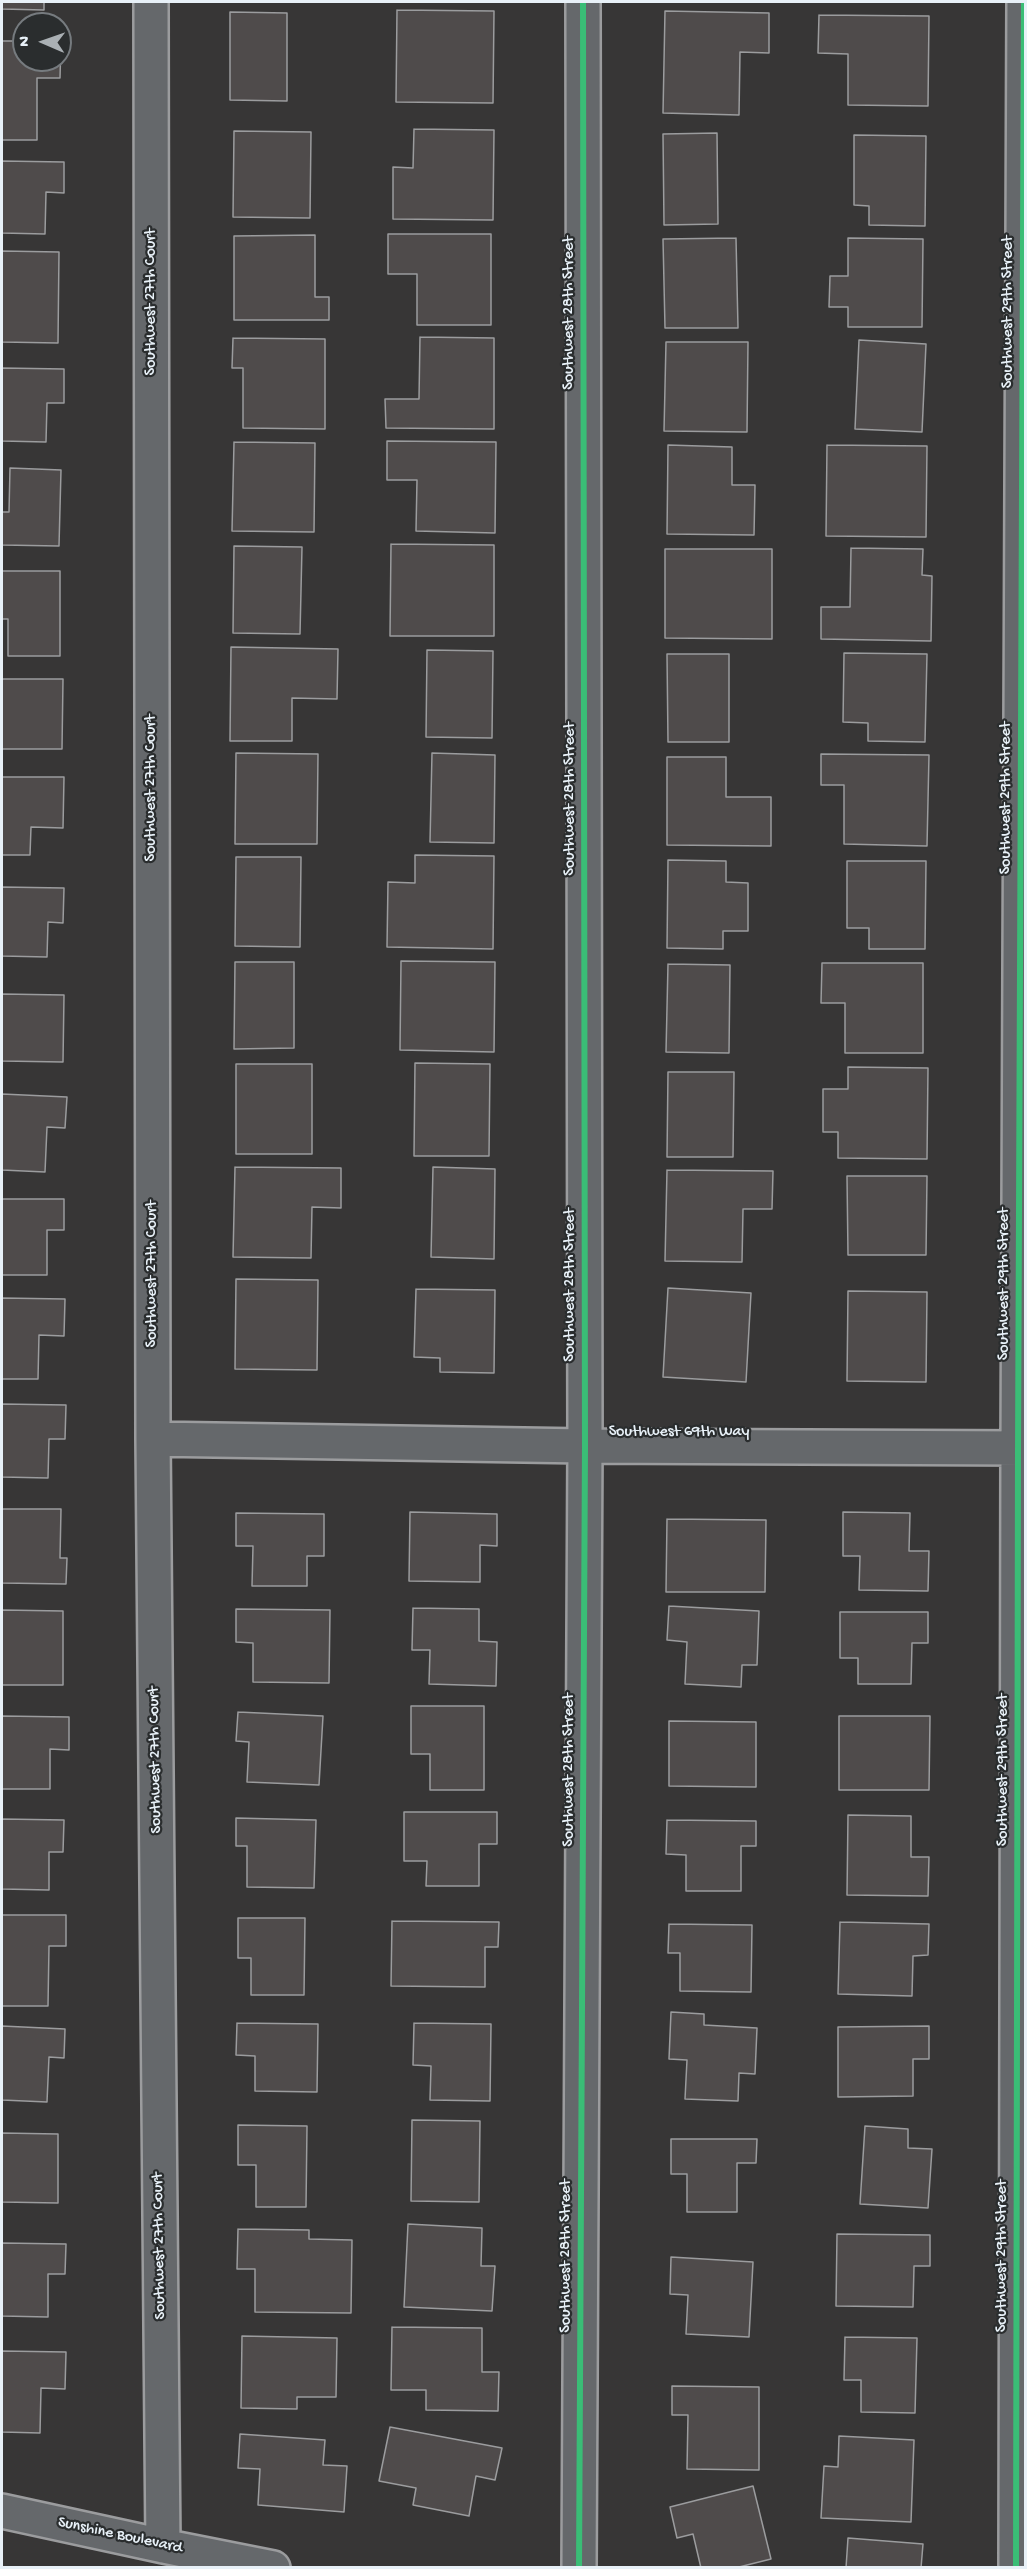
<!DOCTYPE html>
<style>
body{margin:0}
#map{position:relative;width:1027px;height:2569px;overflow:hidden;background:#373636;font-family:"Gochi Hand",sans-serif}
canvas{display:block}
.frame{position:absolute;inset:0;border:3px solid #e8f1f8;pointer-events:none}
.north{position:absolute;left:12px;top:12px;width:60px;height:60px;box-sizing:border-box;background:#2a2d2e;border:2px solid #767b7f;border-radius:50%;rotate:272deg;font-size:16px;font-weight:700;line-height:24px;text-align:center;color:#e8f1f8}
.north::after{content:'';display:block;margin:auto;width:21px;height:27px;background:#aab0b4;clip-path:polygon(50% 0,100% 100%,50% 72%,0 100%)}
</style>
<div id="map">
<canvas width="1027" height="2569"></canvas>
<div class="frame"></div>
<div class="north">N</div>
</div>
<script>
const c = document.querySelector('canvas').getContext('2d');
c.lineJoin = 'round';
function paint(path, color) { c.fillStyle = color; c.fill(path, 'evenodd'); }
const poly = rows => new Path2D(rows.map(r => 'M' + r).join(''));
function strokePath(path, color, width, dash) { c.strokeStyle = color; c.lineWidth = width; c.lineCap = dash ? 'butt' : 'round'; c.setLineDash(dash || []); c.stroke(path); }
function write(font, color, halo, rows, align = 'center') {
  c.font = font + ' "Gochi Hand",sans-serif'; c.lineWidth = 4.5; c.setLineDash([]); c.textBaseline = 'middle'; c.strokeStyle = halo; c.fillStyle = color; for (const [text, x, y, turn = 0] of rows) {
    c.save(); c.translate(x, y); c.rotate((+turn || 0) * Math.PI / 180); c.textAlign = isNaN(turn) ? turn : align; if (halo) c.strokeText(text, 0, 0); c.fillText(text, 0, 0); c.restore();
  }
}
const building = poly([
 [2,2,44,2,44,10,2,9,2,2],
 [397,10,494,11,493,103,396,102,397,10],
 [665,11,769,13,769,53,740,52,739,115,663,113,665,11],
 [230,12,287,13,287,101,230,100,230,12],
 [819,15,929,16,928,106,848,105,848,54,818,53,819,15],
 [2,41,24,41,24,60,60,60,61,41,60,78,37,78,37,140,2,140,2,41],
 [414,129,494,130,493,220,393,219,393,167,413,168,414,129],
 [234,131,311,132,310,218,233,217,234,131],
 [717,133,718,224,664,225,663,134,717,133],
 [854,135,926,136,925,226,869,225,869,206,854,205,854,135],
 [2,161,64,162,64,193,46,192,45,234,2,233,2,161],
 [388,234,491,234,491,325,417,325,417,274,388,274,388,234],
 [315,235,315,297,329,297,329,320,234,320,234,236,315,235],
 [736,238,738,328,665,328,663,239,736,238],
 [848,238,923,239,922,327,848,327,848,307,829,307,830,276,848,276,848,238],
 [2,251,59,252,58,343,2,342,2,251],
 [420,337,494,338,494,429,386,428,385,399,419,399,420,337],
 [233,338,325,339,325,429,243,428,243,368,232,368,233,338],
 [859,340,926,344,922,432,855,429,859,340],
 [666,342,748,342,747,432,664,431,666,342],
 [2,368,64,369,64,403,47,403,46,442,2,441,2,368],
 [387,441,496,442,495,533,416,531,417,480,387,480,387,441],
 [234,442,315,443,314,532,232,531,234,442],
 [668,445,732,447,732,485,755,485,754,535,667,534,668,445],
 [827,445,927,446,926,537,826,536,827,445],
 [10,468,61,470,59,546,2,545,2,512,9,512,10,468],
 [391,544,494,545,494,636,390,636,391,544],
 [234,546,302,547,300,634,233,633,234,546],
 [851,548,923,549,922,575,932,576,931,641,821,639,821,607,850,607,851,548],
 [665,549,772,549,772,639,665,638,665,549],
 [2,571,60,571,60,656,8,656,8,619,2,619,2,571],
 [231,647,338,649,337,699,292,698,292,741,230,741,231,647],
 [427,650,493,651,492,738,426,737,427,650],
 [844,653,927,654,925,742,868,741,868,723,843,722,844,653],
 [667,654,729,654,729,742,668,742,667,654],
 [2,679,63,679,62,749,2,749,2,679],
 [236,753,318,754,317,844,235,844,236,753],
 [432,753,495,755,494,843,430,842,432,753],
 [821,754,929,755,927,846,844,844,844,785,821,785,821,754],
 [667,757,726,757,726,797,771,797,771,846,667,845,667,757],
 [2,777,64,777,63,828,31,827,30,855,2,855,2,777],
 [415,855,494,856,493,949,387,947,388,882,415,883,415,855],
 [236,857,301,857,300,947,235,946,236,857],
 [668,860,726,861,726,882,748,883,748,931,723,931,723,949,667,948,668,860],
 [847,861,926,861,925,949,869,949,869,928,847,928,847,861],
 [2,887,64,888,63,923,48,922,47,957,2,956,2,887],
 [401,961,495,962,494,1052,400,1050,401,961],
 [235,962,294,962,294,1048,234,1049,235,962],
 [822,963,923,963,923,1053,845,1053,845,1003,821,1003,822,963],
 [668,964,730,965,729,1053,666,1052,668,964],
 [2,994,64,995,63,1062,2,1061,2,994],
 [415,1063,490,1064,489,1156,414,1156,415,1063],
 [236,1064,312,1064,312,1154,236,1154,236,1064],
 [848,1067,928,1068,927,1159,838,1158,838,1132,823,1132,823,1089,848,1089,848,1067],
 [668,1072,734,1072,733,1157,667,1157,668,1072],
 [2,1094,67,1097,65,1128,47,1127,45,1172,2,1170,2,1094],
 [235,1167,341,1168,341,1208,312,1207,311,1258,233,1257,235,1167],
 [433,1167,495,1169,494,1259,431,1257,433,1167],
 [667,1170,773,1171,772,1209,743,1209,742,1262,665,1261,667,1170],
 [847,1176,927,1176,926,1255,848,1255,847,1176],
 [2,1199,64,1199,64,1230,47,1230,47,1275,2,1275,2,1199],
 [236,1279,318,1280,317,1370,235,1369,236,1279],
 [668,1288,751,1293,746,1382,663,1377,668,1288],
 [416,1289,495,1290,494,1373,440,1372,440,1358,414,1357,416,1289],
 [848,1291,927,1292,926,1382,847,1381,848,1291],
 [2,1298,65,1299,64,1336,39,1335,38,1379,2,1379,2,1298],
 [2,1404,66,1405,65,1439,49,1439,48,1478,2,1477,2,1404],
 [2,1509,61,1509,60,1558,67,1558,66,1584,2,1583,2,1509],
 [410,1512,497,1514,497,1546,480,1545,480,1582,409,1581,410,1512],
 [843,1512,910,1513,909,1551,929,1551,928,1591,859,1590,860,1556,843,1556,843,1512],
 [236,1513,324,1514,324,1556,307,1556,307,1586,252,1586,253,1546,236,1546,236,1513],
 [667,1519,766,1520,765,1592,666,1592,667,1519],
 [669,1606,759,1611,757,1665,742,1665,741,1687,685,1684,687,1642,667,1640,669,1606],
 [413,1608,479,1609,479,1641,497,1642,496,1686,429,1684,430,1650,412,1650,413,1608],
 [236,1609,330,1610,329,1683,253,1682,253,1643,236,1642,236,1609],
 [2,1610,63,1611,63,1685,2,1685,2,1610],
 [840,1612,928,1612,928,1643,912,1643,911,1684,858,1684,858,1658,840,1658,840,1612],
 [411,1706,484,1706,484,1790,430,1790,430,1754,411,1754,411,1706],
 [238,1712,323,1716,319,1785,247,1782,249,1742,236,1741,238,1712],
 [2,1716,69,1717,69,1750,50,1749,50,1789,2,1789,2,1716],
 [839,1716,930,1716,929,1790,839,1790,839,1716],
 [669,1721,756,1722,756,1787,669,1786,669,1721],
 [404,1812,497,1812,497,1844,479,1844,479,1886,426,1886,427,1861,404,1861,404,1812],
 [848,1815,911,1816,911,1857,929,1857,928,1896,847,1895,848,1815],
 [236,1818,316,1820,314,1888,247,1887,247,1846,236,1846,236,1818],
 [2,1819,64,1820,63,1852,49,1852,49,1890,2,1889,2,1819],
 [667,1820,756,1821,756,1846,741,1846,741,1891,686,1891,686,1855,666,1854,667,1820],
 [2,1915,66,1915,66,1946,49,1946,48,2006,2,2006,2,1915],
 [238,1918,305,1918,304,1995,251,1995,251,1958,238,1958,238,1918],
 [392,1921,499,1922,498,1947,485,1947,485,1987,391,1986,392,1921],
 [840,1922,929,1924,928,1955,913,1956,912,1996,838,1994,840,1922],
 [669,1924,752,1925,751,1992,680,1991,680,1953,668,1953,669,1924],
 [671,2012,704,2014,704,2025,757,2028,755,2074,739,2073,738,2101,685,2099,687,2060,669,2059,671,2012],
 [237,2023,318,2024,317,2092,255,2091,255,2056,236,2055,237,2023],
 [414,2023,491,2024,490,2101,430,2100,431,2066,413,2065,414,2023],
 [2,2026,65,2029,64,2058,49,2057,47,2102,2,2100,2,2026],
 [929,2026,929,2059,913,2059,913,2096,838,2097,838,2027,929,2026],
 [412,2120,480,2121,479,2202,411,2201,412,2120],
 [238,2125,307,2126,306,2207,256,2207,256,2165,238,2165,238,2125],
 [865,2126,908,2129,908,2148,932,2149,928,2208,860,2204,865,2126],
 [2,2133,58,2134,58,2203,2,2202,2,2133],
 [671,2139,757,2139,756,2163,737,2163,737,2212,687,2212,687,2174,671,2174,671,2139],
 [408,2224,482,2228,481,2266,495,2266,492,2311,404,2307,408,2224],
 [238,2229,309,2230,309,2239,352,2240,351,2313,255,2312,255,2269,237,2269,238,2229],
 [837,2234,930,2235,930,2266,914,2266,913,2307,836,2306,837,2234],
 [2,2243,66,2244,65,2274,48,2274,48,2317,2,2316,2,2243],
 [671,2257,753,2262,749,2337,686,2334,688,2295,670,2294,671,2257],
 [392,2327,482,2328,482,2372,499,2372,498,2411,426,2410,426,2390,391,2390,392,2327],
 [242,2336,337,2338,336,2397,297,2397,297,2409,241,2408,242,2336],
 [845,2337,917,2338,915,2413,861,2412,861,2380,844,2380,845,2337],
 [2,2351,66,2352,65,2389,41,2388,40,2433,2,2432,2,2351],
 [672,2386,759,2387,759,2470,687,2469,688,2415,672,2415,672,2386],
 [390,2427,502,2448,495,2480,476,2476,469,2516,413,2505,416,2488,379,2481,390,2427],
 [240,2434,325,2440,323,2465,347,2466,344,2512,258,2505,260,2469,238,2468,240,2434],
 [839,2436,914,2440,911,2522,821,2518,824,2466,838,2467,839,2436],
 [753,2486,771,2559,735,2568,701,2568,693,2534,677,2538,670,2507,753,2486],
 [848,2538,923,2544,921,2568,846,2568,848,2538]
]);
paint(building, '#4f4b4b');
strokePath(building, '#9b9c9e', 1.5);
const street = poly([
 [151,2,153,1439,163,2546],
 [153,1439,585,1446,1026,1448],
 [2,2511,163,2546,273,2568],
 [579,2568,585,1446,583,2],
 [1016,2568,1018,1448,1024,2]
]);
strokePath(street, '#9b9c9e', 38);
strokePath(street, '#65686b', 33);
strokePath(poly([
 [579,2568,585,1446,583,2],
 [1016,2568,1018,1448,1024,2]
]), '#3abd76', 6);
write('16px', '#e8f1f8', '#2a2d2e', [
 ["Southwest 27th Court",152,302,-90],
 ["Southwest 29th Street",1009,312,-90],
 ["Southwest 28th Street",570,313,-90],
 ["Southwest 27th Court",152,788,-90],
 ["Southwest 29th Street",1007,798,-90],
 ["Southwest 28th Street",571,799,-90],
 ["Southwest 27th Court",153,1274,-90],
 ["Southwest 29th Street",1005,1284,-90],
 ["Southwest 28th Street",571,1285,-90],
 ["Southwest 69th Way",679,1433],
 ["Southwest 27th Court",156,1760,-91],
 ["Southwest 28th Street",570,1770,-90],
 ["Southwest 29th Street",1004,1770,-90],
 ["Southwest 27th Court",160,2246,-91],
 ["Southwest 28th Street",567,2256,-90],
 ["Southwest 29th Street",1003,2256,-90],
 ["Sunshine Boulevard",120,2536,12]
]);
</script>
